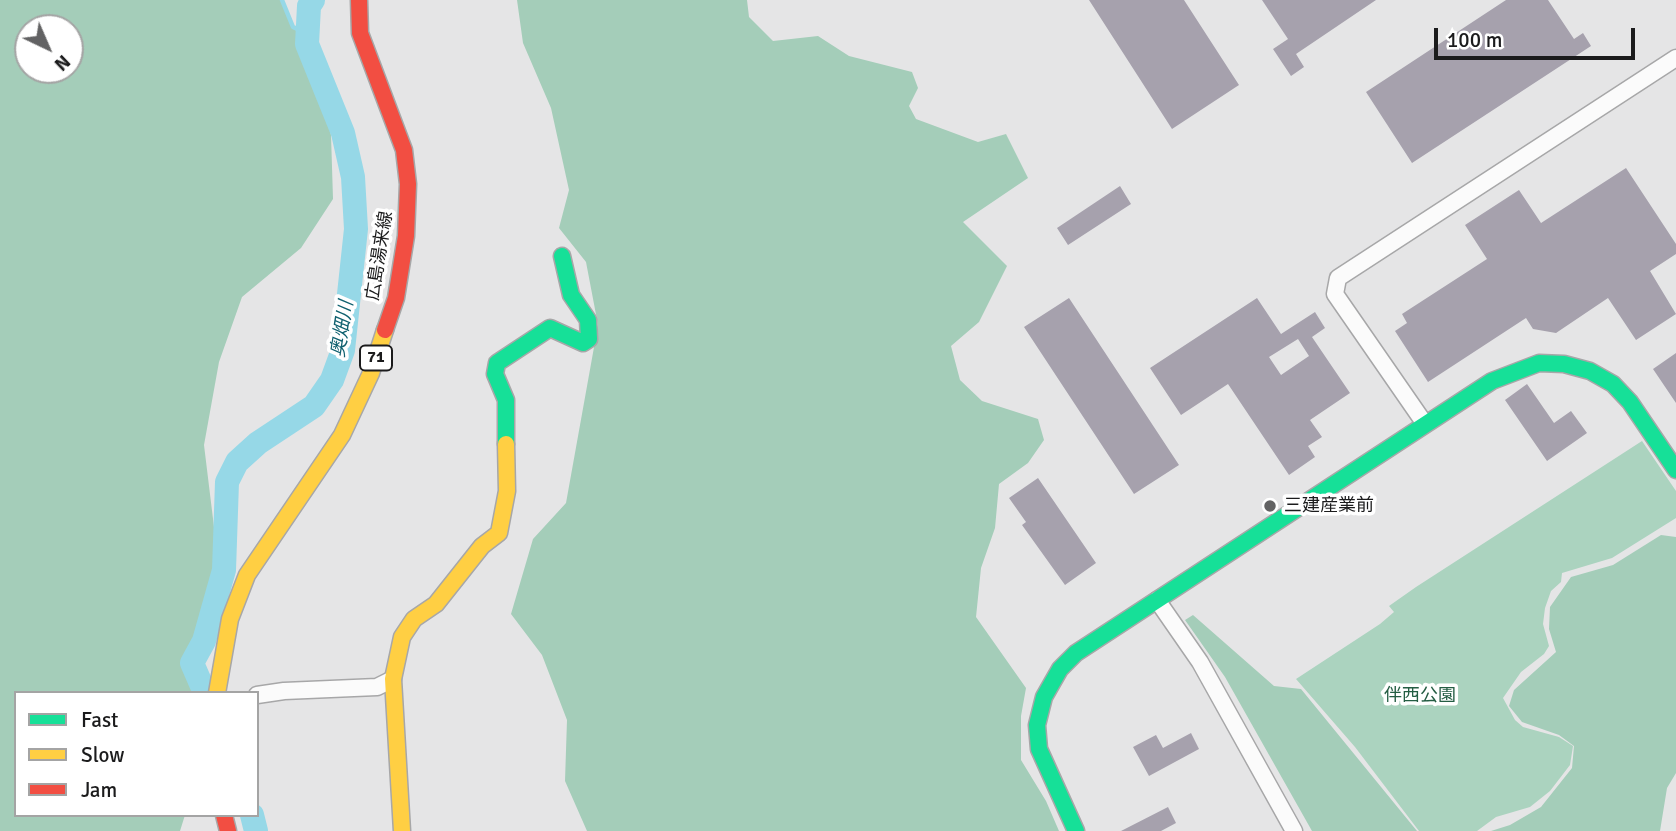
<!DOCTYPE html>
<meta charset="utf-8">
<style>
body{margin:0}
#map{position:relative;width:1676px;height:831px;overflow:hidden;background:#e5e5e6;font-family:Signika,sans-serif}
canvas{display:block}
.legend{position:absolute;left:14px;top:691px;width:245px;height:126px;box-sizing:border-box;background:#fff;border:2px solid #a4a4a4;margin:0;padding:9px 12px;list-style:none;font-size:21px;color:#1b1b1c}
.legend li{display:flex;align-items:center;gap:14px;height:35px}
.legend b{width:35px;border:2px solid #a4a4a4}
.north{position:absolute;left:14px;top:14px;width:70px;height:70px;box-sizing:border-box;background:#fff;border:2px solid #a4a4a4;border-radius:50%;rotate:136deg;font-size:19px;font-weight:700;line-height:28px;text-align:center;color:#1b1b1c}
.north::after{content:'';display:block;margin:auto;width:24px;height:32px;background:#626263;clip-path:polygon(50% 0,100% 100%,50% 72%,0 100%)}
.scale{position:absolute;left:1434px;top:28px;width:201px;height:32px;box-sizing:border-box;border:4px solid #1b1b1c;border-top:0;padding-left:9px;font-size:21px;line-height:24px;white-space:nowrap;color:#1b1b1c;-webkit-text-stroke:5px #fff;paint-order:stroke}
</style>
<div id="map">
<canvas width="1676" height="831"></canvas>
<ul class="legend">
<li><b style="height:9px;background:#16e098"></b>Fast</li>
<li><b style="height:9px;background:#ffcf43"></b>Slow</li>
<li><b style="height:9px;background:#f24e42"></b>Jam</li>
</ul>
<div class="north">N</div>
<div class="scale">100 m</div>
</div>
<script>
const c = document.querySelector('canvas').getContext('2d');
c.lineJoin = 'round';
function paint(path, color) { c.fillStyle = color; c.fill(path, 'evenodd'); }
const poly = rows => new Path2D(rows.map(r => 'M' + r).join(''));
function strokePath(path, color, width, dash) { c.strokeStyle = color; c.lineWidth = width; c.lineCap = dash ? 'butt' : 'round'; c.setLineDash(dash || []); c.stroke(path); }
function write(font, color, halo, rows, align = 'center') {
  c.font = font + ' Signika,"Noto Sans JP",sans-serif'; c.lineWidth = 7; c.setLineDash([]); c.textBaseline = 'middle'; c.strokeStyle = halo; c.fillStyle = color; for (const [text, x, y, turn = 0] of rows) {
    c.save(); c.translate(x, y); c.rotate((+turn || 0) * Math.PI / 180); c.textAlign = isNaN(turn) ? turn : align; if (halo) c.strokeText(text, 0, 0); c.fillText(text, 0, 0); c.restore();
  }
}
paint(poly([
 [1642,441,1676,491,1676,518,1612,558,1562,573,1561,582,1551,591,1545,608,1543,624,1549,646,1544,654,1521,672,1503,698,1515,720,1523,727,1559,737,1573,746,1570,765,1550,791,1530,807,1496,817,1477,831,1419,831,1355,747,1296,679,1380,624,1394,612,1389,606,1416,587]
]), '#abd3bf');
paint(poly([
 [0,0,282,0,318,77,331,135,333,199,301,248,242,297,219,362,204,445,219,568,203,623,193,693,16,693,16,815,185,815,180,831,0,831],
 [70,28,70,70,28,70,28,28],
 [517,0,747,0,749,17,773,41,818,36,849,56,912,72,918,88,909,106,916,119,978,142,1006,134,1028,178,963,222,1007,266,979,322,951,346,960,380,982,401,1038,419,1044,440,1028,463,999,484,995,528,981,568,976,617,1026,688,1021,716,1021,760,1046,801,1059,831,587,831,565,781,567,720,542,655,511,614,533,539,566,503,598,325,586,262,559,228,569,190,551,108,523,43],
 [1661,535,1676,537,1676,773,1667,788,1660,831,1491,831,1510,825,1541,807,1572,768,1574,746,1559,735,1522,722,1509,706,1514,690,1556,652,1549,629,1550,607,1571,577,1613,565],
 [1193,615,1274,686,1301,689,1417,831,1312,831,1225,677,1185,620]
]), '#a4cdb9');
strokePath(poly([
 [282,0,293,27,306,33]
]), '#96d8e7', 4.5);
strokePath(poly([
 [205,693,192,663,204,641,224,570,227,482,237,462,258,443,314,406,332,380,343,350,356,229,353,177,343,133,307,44,309,6,313,0],
 [252,815,256,831]
]), '#96d8e7', 24);
paint(poly([
 [1089,0,1184,0,1239,85,1172,129],
 [1262,0,1376,0,1296,54,1304,67,1291,76,1273,49,1288,39],
 [1506,0,1548,0,1574,39,1583,33,1591,46,1412,163,1366,92],
 [1626,168,1676,244,1676,254,1650,271,1676,314,1636,340,1608,298,1556,333,1533,329,1526,318,1428,382,1395,331,1407,323,1402,314,1487,259,1465,225,1519,190,1541,223],
 [1120,186,1131,204,1068,245,1057,228],
 [1069,298,1179,465,1134,494,1024,327],
 [1257,298,1281,334,1315,312,1325,328,1312,337,1350,393,1310,420,1322,437,1308,446,1315,457,1289,475,1228,384,1181,415,1150,368],
 [1298,339,1309,356,1281,375,1269,357],
 [1676,353,1676,403,1653,369],
 [1527,384,1554,423,1571,411,1587,433,1547,461,1505,400],
 [1038,478,1096,563,1065,585,1022,525,1026,522,1009,498],
 [1191,733,1199,749,1149,776,1133,747,1156,735,1163,748],
 [1168,807,1176,823,1161,831,1121,831]
]), '#a6a1ad');
const street = poly([
 [1425,424,1335,294,1338,278,1676,58],
 [1157,600,1200,662,1294,831],
 [257,695,284,691,377,687,393,679]
]);
const fast = poly([
 [506,444,506,400,495,374,497,363,550,328,583,343,589,339,588,320,571,295,562,256],
 [1076,831,1039,749,1037,725,1044,697,1060,669,1076,653,1492,381,1539,363,1564,364,1590,371,1613,384,1630,402,1676,470]
]);
const slow = poly([
 [217,693,230,619,247,575,342,435,371,373,385,330],
 [402,831,393,679,402,637,414,619,436,604,482,546,499,533,507,491,506,444]
]);
const jam = poly([
 [359,0,360,33,404,150,408,184,406,236,396,298,385,330],
 [224,815,228,831]
]);
strokePath(street, '#a7a7a8', 19);
strokePath(fast, '#a7a7a8', 19);
strokePath(slow, '#a7a7a8', 19);
strokePath(jam, '#a7a7a8', 19);
strokePath(street, '#fbfbfb', 16);
strokePath(fast, '#16e098', 16);
strokePath(slow, '#ffcf43', 16);
strokePath(jam, '#f24e42', 16);
for (const [x, y, r, color] of [
 [1270,506,7,"#626263"]
]) { const dot = new Path2D(); dot.arc(x, y, r, 0, 2 * Math.PI); c.fillStyle = color; c.fill(dot); strokePath(dot, '#fff', 2.5); }
for (const [x, y, w] of [
 [376,358,32]
]) { const box = new Path2D(); box.roundRect(x - w / 2, y - 12.5, w, 25, 5); c.fillStyle = '#fff'; c.fill(box); strokePath(box, '#1b1b1c', 2); }
write('bold 16px', '#1b1b1c', null, [
 ["71",376,358]
]);
write('18px', '#1b1b1c', '#fff', [
 ["広島湯来線",380,256,-81]
]);
write('18px', '#1b1b1c', '#fff', [
 ["三建産業前",1284,506]
], 'left');
write('18px', '#245d43', '#fff', [
 ["伴西公園",1420,696]
]);
write('italic 19px', '#0f606f', '#fff', [
 ["奥畑川",343,329,-81]
]);
</script>
